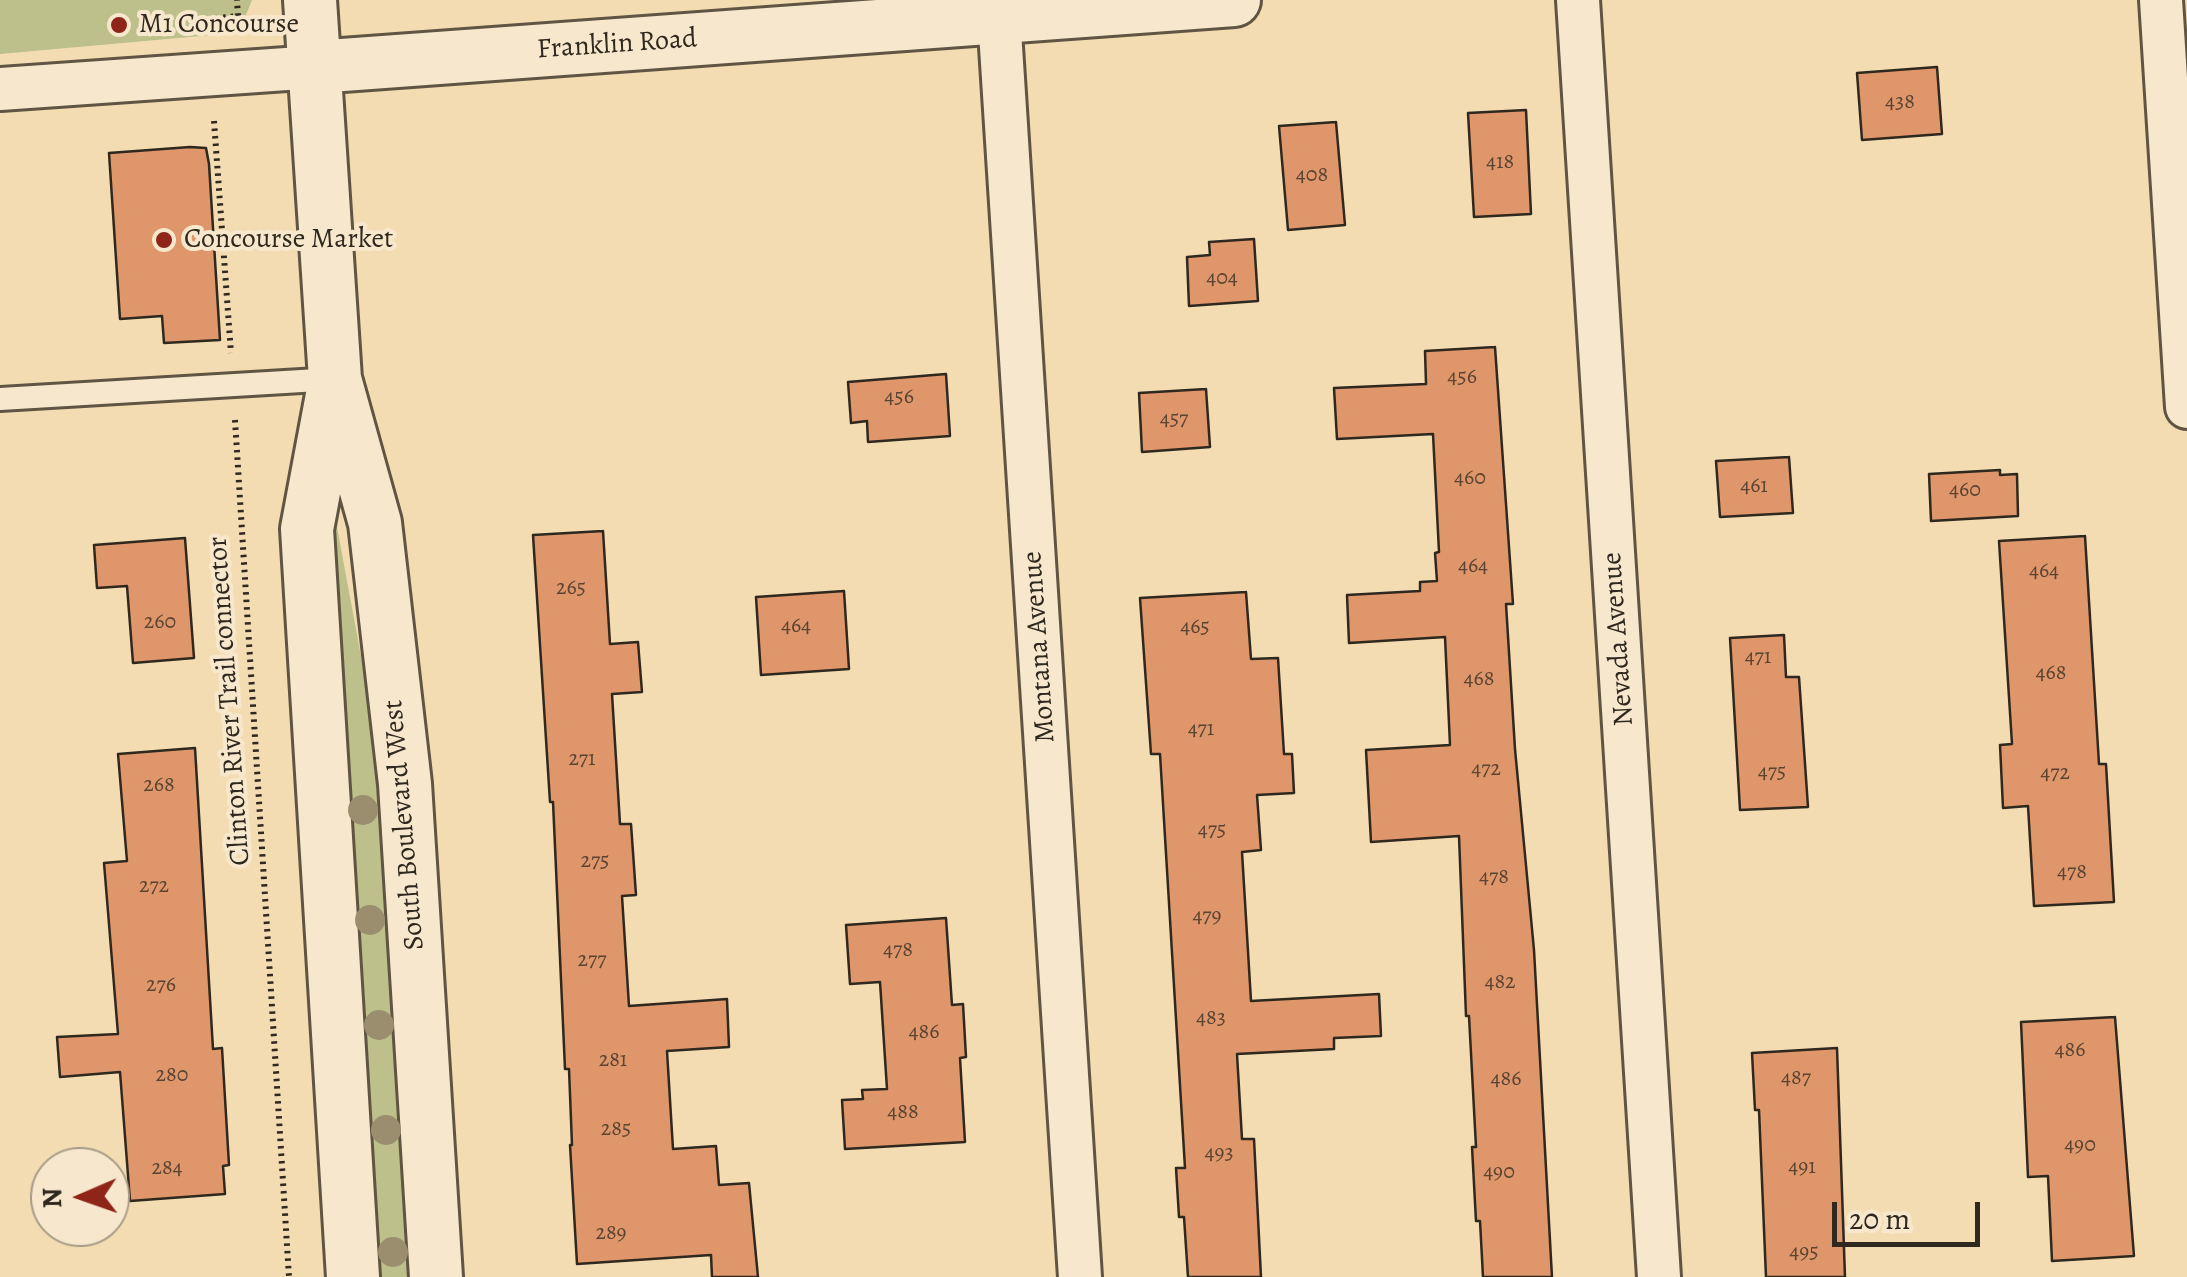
<!DOCTYPE html>
<style>
body{margin:0}
#map{position:relative;width:2187px;height:1277px;overflow:hidden;background:#f3dcb2;font-family:Alegreya,serif}
canvas{display:block}
.north{position:absolute;left:30px;top:1147px;width:100px;height:100px;box-sizing:border-box;background:#f7e8cd;border:2px solid #a79b87;border-radius:50%;rotate:268deg;font-size:28px;font-weight:700;line-height:40px;text-align:center;color:#2f281e}
.north::after{content:'';display:block;margin:auto;width:35px;height:45px;background:#8f2418;clip-path:polygon(50% 0,100% 100%,50% 72%,0 100%)}
.scale{position:absolute;left:1832px;top:1202px;width:148px;height:45px;box-sizing:border-box;border:5px solid #2f281e;border-top:0;padding-left:12px;font-size:30px;line-height:35px;white-space:nowrap;color:#2f281e;-webkit-text-stroke:8px #f7e8cd;paint-order:stroke}
</style>
<div id="map">
<canvas width="2187" height="1277"></canvas>
<div class="north">N</div>
<div class="scale">20 m</div>
</div>
<script>
const c = document.querySelector('canvas').getContext('2d');
c.lineJoin = 'round';
function paint(path, color) { c.fillStyle = color; c.fill(path, 'evenodd'); }
const poly = rows => new Path2D(rows.map(r => 'M' + r).join(''));
function strokePath(path, color, width, dash) { c.strokeStyle = color; c.lineWidth = width; c.lineCap = dash ? 'butt' : 'round'; c.setLineDash(dash || []); c.stroke(path); }
function write(font, color, halo, rows, align = 'center') {
  c.font = font + ' Alegreya,serif'; c.lineWidth = 8; c.setLineDash([]); c.textBaseline = 'middle'; c.strokeStyle = halo; c.fillStyle = color; for (const [text, x, y, turn = 0] of rows) {
    c.save(); c.translate(x, y); c.rotate((+turn || 0) * Math.PI / 180); c.textAlign = isNaN(turn) ? turn : align; if (halo) c.strokeText(text, 0, 0); c.fillText(text, 0, 0); c.restore();
  }
}
paint(poly([
 [0,0,252,0,244,20,231,29,212,35,0,54],
 [334,524,337,527,382,769,416,1277,374,1277]
]), '#bdc08b');
const building = poly([
 [1937,67,1942,134,1862,140,1857,73,1937,67],
 [1526,110,1531,214,1474,217,1468,113,1526,110],
 [1336,122,1345,225,1288,230,1279,126,1336,122],
 [190,147,206,148,209,164,220,340,164,343,162,316,120,319,109,153,190,147],
 [1254,239,1258,301,1189,306,1187,257,1210,255,1209,242,1254,239],
 [1495,347,1513,604,1506,604,1515,749,1534,950,1552,1277,1483,1277,1480,1221,1476,1221,1472,1147,1476,1147,1469,1016,1466,1016,1459,836,1371,842,1366,750,1450,745,1445,637,1349,643,1347,595,1420,591,1420,582,1437,581,1435,553,1439,552,1433,434,1337,439,1334,388,1426,384,1425,351,1495,347],
 [946,374,950,436,868,442,867,421,851,423,848,382,946,374],
 [1206,389,1210,447,1142,452,1139,393,1206,389],
 [1789,457,1793,513,1720,517,1716,461,1789,457],
 [2000,470,2000,475,2017,474,2018,516,1931,521,1929,474,2000,470],
 [603,531,610,644,638,642,642,692,612,694,620,824,631,824,636,895,622,896,629,1006,727,999,729,1047,667,1051,673,1149,716,1146,719,1185,749,1183,758,1277,712,1277,711,1255,577,1264,570,1145,572,1145,569,1069,565,1069,553,802,550,802,533,535,603,531],
 [2085,536,2099,764,2106,764,2114,902,2034,906,2028,806,2003,808,2000,745,2012,744,1999,541,2085,536],
 [185,538,194,658,133,663,127,586,97,588,94,545,185,538],
 [844,591,849,669,761,675,756,597,844,591],
 [1246,592,1251,659,1278,658,1284,754,1292,754,1294,793,1257,795,1261,850,1242,852,1251,1001,1379,994,1381,1036,1334,1038,1334,1049,1237,1054,1242,1139,1254,1139,1261,1277,1188,1277,1184,1217,1179,1217,1176,1168,1185,1168,1160,754,1151,754,1140,598,1246,592],
 [1784,635,1786,677,1799,677,1808,807,1740,810,1730,638,1784,635],
 [195,748,213,1049,222,1048,229,1165,223,1166,225,1194,130,1201,120,1072,60,1077,57,1037,118,1034,104,863,127,861,118,754,195,748],
 [946,918,952,1005,963,1004,966,1057,960,1058,965,1142,845,1149,842,1100,863,1099,862,1090,887,1089,880,982,850,984,846,925,946,918],
 [2115,1017,2134,1256,2052,1261,2048,1176,2028,1177,2021,1022,2115,1017],
 [1837,1048,1845,1277,1766,1277,1759,1110,1755,1110,1752,1053,1837,1048]
]);
paint(building, '#de966a');
strokePath(building, '#2f281e', 2.5);
const service = poly([
 [0,399,335,379]
]);
const minor = poly([
 [1578,0,1659,1277],
 [2161,0,2187,407],
 [999,16,1080,1277],
 [0,89,315,67]
]);
const tertiary = poly([
 [310,0,335,379,375,523,405,784,436,1277],
 [315,67,1234,0],
 [333,390,307,529,353,1277]
]);
strokePath(service, '#605543', 28);
strokePath(minor, '#605543', 48);
strokePath(tertiary, '#605543', 58);
strokePath(poly([
 [211,28,210,19,238,16,237,0],
 [214,121,231,353],
 [235,420,289,1277]
]), '#2f281e', 6, [2.5, 5]);
strokePath(service, '#f7e8cd', 22);
strokePath(minor, '#f7e8cd', 42);
strokePath(tertiary, '#f7e8cd', 52);
c.fillStyle = '#9a8e6f';
for (const [x, y] of [
 [363,810],
 [370,920],
 [379,1025],
 [386,1130],
 [393,1252]
]) { c.beginPath(); c.arc(x, y, 15, 0, 2 * Math.PI); c.fill(); }
for (const [x, y, r, color] of [
 [119,25,10,"#8f2418"],
 [164,240,10,"#8f2418"]
]) { const dot = new Path2D(); dot.arc(x, y, r, 0, 2 * Math.PI); c.fillStyle = color; c.fill(dot); strokePath(dot, '#f7e8cd', 4); }
write('22px', '#5b4431', null, [
 ["438",1900,103],
 ["418",1500,163],
 ["408",1312,176],
 ["404",1222,279],
 ["456",1462,378],
 ["456",899,398],
 ["457",1174,420],
 ["460",1470,479],
 ["461",1754,487],
 ["460",1965,491],
 ["464",1473,567],
 ["464",2044,572],
 ["265",571,589],
 ["260",160,623],
 ["464",796,627],
 ["465",1195,628],
 ["471",1758,658],
 ["468",2051,674],
 ["468",1479,680],
 ["471",1201,730],
 ["271",582,760],
 ["472",1486,770],
 ["475",1772,773],
 ["472",2055,774],
 ["268",159,786],
 ["475",1212,831],
 ["275",595,862],
 ["478",2072,873],
 ["478",1494,878],
 ["272",154,887],
 ["479",1207,917],
 ["478",898,951],
 ["277",592,961],
 ["482",1500,983],
 ["276",161,986],
 ["483",1211,1019],
 ["486",924,1033],
 ["486",2070,1051],
 ["281",613,1061],
 ["280",172,1076],
 ["487",1796,1079],
 ["486",1506,1080],
 ["488",903,1113],
 ["285",616,1130],
 ["490",2080,1146],
 ["493",1219,1154],
 ["491",1802,1168],
 ["284",167,1169],
 ["490",1499,1173],
 ["289",611,1234],
 ["495",1804,1253]
]);
write('28px', '#2f281e', '#f7e8cd', [
 ["M1 Concourse",139,25],
 ["Concourse Market",184,240]
], 'left');
write('28px', '#2f281e', '#f7e8cd', [
 ["Franklin Road",617,45,-4],
 ["Nevada Avenue",1619,639,-94],
 ["Montana Avenue",1040,647,-94],
 ["Clinton River Trail connector",230,701,-94],
 ["South Boulevard West",405,825,-95]
]);
</script>
